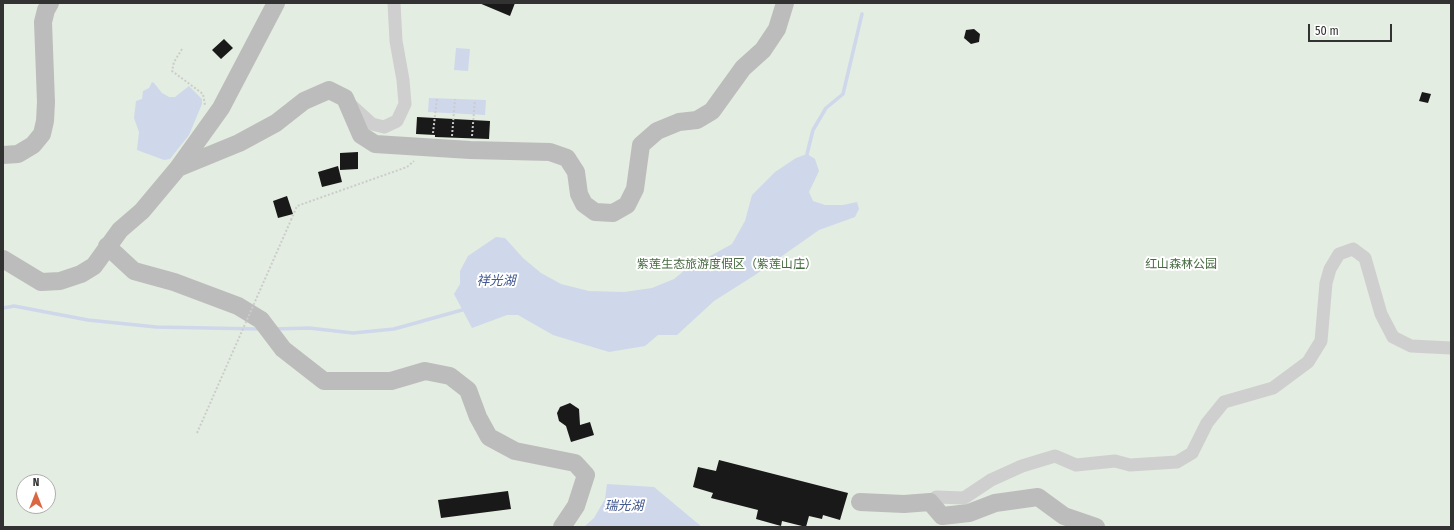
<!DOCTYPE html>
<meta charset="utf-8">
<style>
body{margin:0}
#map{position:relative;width:1454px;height:530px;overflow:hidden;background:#fff;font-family:"Fira Sans Condensed",sans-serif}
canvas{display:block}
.frame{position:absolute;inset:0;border:4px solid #323232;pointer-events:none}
.north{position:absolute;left:16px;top:474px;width:40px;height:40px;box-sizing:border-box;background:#fff;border:1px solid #adadad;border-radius:50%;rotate:0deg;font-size:11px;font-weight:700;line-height:16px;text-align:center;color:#323232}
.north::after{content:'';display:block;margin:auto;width:14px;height:18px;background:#db6742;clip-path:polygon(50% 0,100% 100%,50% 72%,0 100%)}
.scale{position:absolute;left:1308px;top:24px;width:84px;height:18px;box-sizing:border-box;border:2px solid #323232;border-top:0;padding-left:5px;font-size:12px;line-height:14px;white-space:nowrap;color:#323232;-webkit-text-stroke:3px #fff;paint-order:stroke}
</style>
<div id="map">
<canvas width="1454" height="530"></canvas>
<div class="frame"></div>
<div class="north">N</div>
<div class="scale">50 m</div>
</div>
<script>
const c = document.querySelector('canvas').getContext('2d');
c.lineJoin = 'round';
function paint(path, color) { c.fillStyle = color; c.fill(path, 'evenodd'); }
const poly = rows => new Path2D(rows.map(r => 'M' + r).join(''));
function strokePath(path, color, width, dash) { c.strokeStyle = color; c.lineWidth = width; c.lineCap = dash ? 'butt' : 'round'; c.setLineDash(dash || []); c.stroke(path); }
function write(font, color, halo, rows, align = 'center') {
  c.font = font + ' "Fira Sans Condensed","Noto Sans SC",sans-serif'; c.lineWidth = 4; c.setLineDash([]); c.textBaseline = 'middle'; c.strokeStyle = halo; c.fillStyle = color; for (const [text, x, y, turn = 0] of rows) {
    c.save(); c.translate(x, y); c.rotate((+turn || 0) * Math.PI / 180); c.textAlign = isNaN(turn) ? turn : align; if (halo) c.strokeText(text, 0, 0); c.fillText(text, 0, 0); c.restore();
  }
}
paint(poly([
 [3,3,1451,3,1451,527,3,527],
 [24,482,48,482,48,506,24,506]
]), '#e4ede1');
paint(poly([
 [456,48,470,49,468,71,454,70],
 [152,82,154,83,162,93,169,97,175,97,189,86,202,99,202,104,189,135,170,159,164,160,137,150,139,132,134,118,136,101,142,99,143,91,149,88],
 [429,98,486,100,485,115,428,112],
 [807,154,815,159,819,171,809,192,813,201,825,205,843,205,857,202,859,209,855,217,819,230,755,275,714,301,677,335,658,335,645,346,609,352,553,335,518,315,507,315,472,328,454,294,460,284,460,271,468,256,496,237,505,238,523,258,541,273,561,284,589,291,624,292,652,288,674,279,685,270,732,244,745,221,752,195,775,172,796,158],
 [607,484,654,487,702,527,584,527,594,518,605,499]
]), '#cfd7eb');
strokePath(poly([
 [807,154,813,130,826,108,843,94,862,14],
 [3,308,14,306,88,320,156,327,260,329],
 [274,329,309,328,353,333,394,329,462,310]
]), '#cfd7eb', 3.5);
paint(poly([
 [479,3,515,3,510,16],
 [974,29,980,34,979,42,971,44,964,38,966,30],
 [224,39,233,48,221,59,212,50],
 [1422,92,1431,94,1428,103,1419,101],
 [417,117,490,121,489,139,435,137,435,135,416,134],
 [358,152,358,169,340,170,340,153],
 [338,166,342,182,322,187,318,172],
 [287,196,293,214,278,218,273,201],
 [570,403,579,409,580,425,590,422,594,435,571,442,566,426,559,421,557,413,560,407],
 [719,460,848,493,840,520,823,515,822,519,809,516,806,527,782,521,781,526,756,519,758,510,711,498,713,493,693,487,698,467,716,471],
 [508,491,511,509,441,518,438,500]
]), '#191919');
strokePath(poly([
 [182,49,174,62,172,71,203,94,205,105],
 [433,133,437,98],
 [452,136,455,99],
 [472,136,475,100],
 [291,220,297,206,407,167,414,161]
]), '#ccc', 2, [2, 2]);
strokePath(poly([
 [350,104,372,124,384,127,397,121,405,104,403,80,396,41,394,3],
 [930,502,936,497,964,498,991,480,1022,466,1055,456,1076,465,1115,461,1130,465,1177,462,1192,453,1207,423,1224,402,1273,388,1308,362,1321,341,1326,283,1330,269,1339,254,1353,249,1365,258,1381,314,1393,337,1411,346,1451,348]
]), '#cfcfcf', 13);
strokePath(poly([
 [3,155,18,154,33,145,42,134,45,121,46,102,43,22,46,10,50,3],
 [178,168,239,143,276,123,304,101,329,90,345,98,361,135,375,144,470,150,550,152,567,158,576,172,579,194,584,204,595,212,613,213,627,205,635,189,641,145,657,131,679,122,697,120,712,111,743,68,763,50,777,29,785,3],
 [107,246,134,271,174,282,238,306,261,320,283,349,324,381,391,381,425,371,450,376,468,390,478,417,489,437,515,451,575,463,586,475,576,506,562,527],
 [3,259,41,282,60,281,81,274,94,266,120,230,142,211,178,168,221,108,276,3],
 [860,502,904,504,930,502,942,516,969,513,995,503,1038,497,1064,516,1096,527]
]), '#bcbcbc', 18);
strokePath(poly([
 [197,433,291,220]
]), '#ccc', 2, [2, 2]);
write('12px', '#476b41', '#fff', [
 ["紫莲生态旅游度假区（紫莲山庄）",727,265],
 ["红山森林公园",1181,265]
]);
write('italic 13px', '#445a90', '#fff', [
 ["祥光湖",496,281],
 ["瑞光湖",624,506]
]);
</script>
